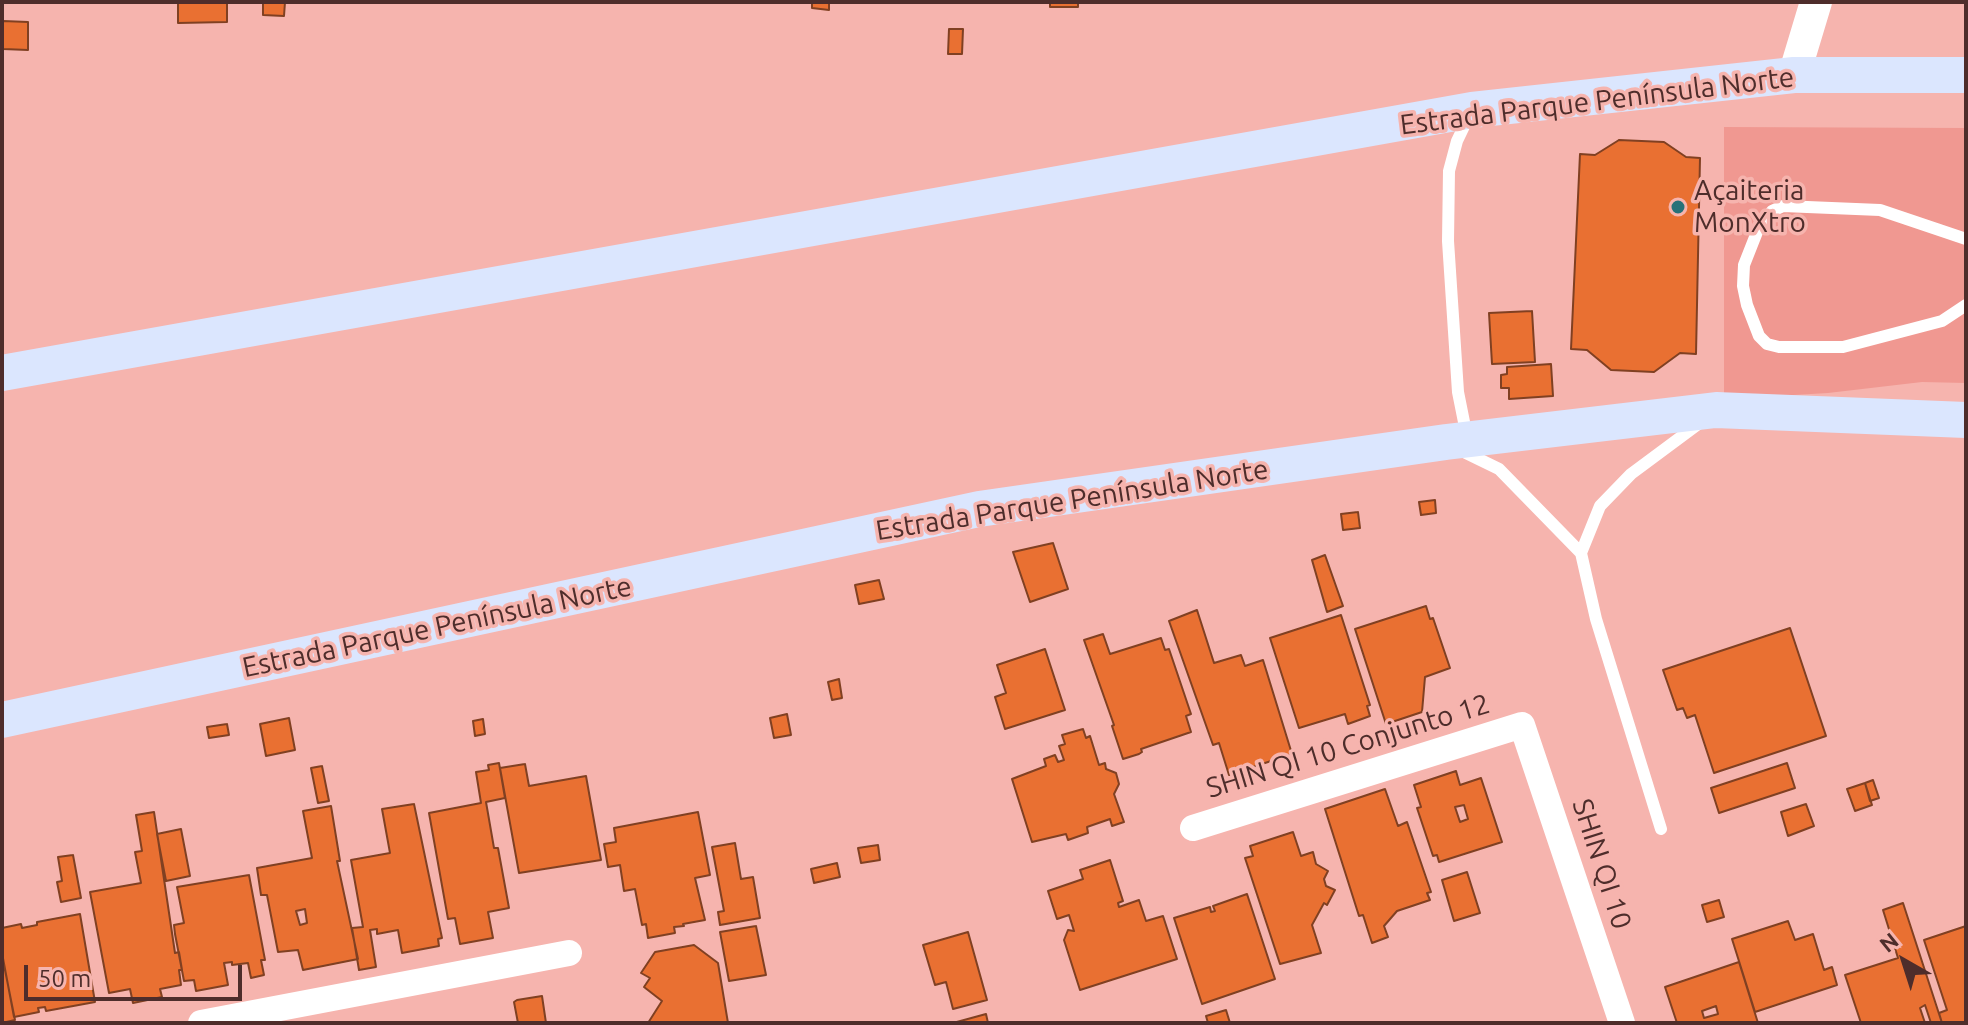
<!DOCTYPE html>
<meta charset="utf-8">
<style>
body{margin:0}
#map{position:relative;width:1968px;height:1025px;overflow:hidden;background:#f6b4ae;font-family:Ubuntu,sans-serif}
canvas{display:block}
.frame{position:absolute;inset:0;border:4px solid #4e2d2b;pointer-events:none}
.north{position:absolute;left:1864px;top:921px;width:80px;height:80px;-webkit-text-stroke:6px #f6b4ae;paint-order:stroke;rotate:321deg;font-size:22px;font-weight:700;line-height:32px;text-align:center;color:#4e2d2b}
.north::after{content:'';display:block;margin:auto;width:28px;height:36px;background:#4e2d2b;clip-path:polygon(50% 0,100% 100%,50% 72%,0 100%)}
.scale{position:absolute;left:24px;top:965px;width:218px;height:36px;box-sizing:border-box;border:4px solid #4e2d2b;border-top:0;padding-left:10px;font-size:24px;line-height:28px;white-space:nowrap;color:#4e2d2b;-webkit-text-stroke:6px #f6b4ae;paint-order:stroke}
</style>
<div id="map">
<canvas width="1968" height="1025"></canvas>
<div class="frame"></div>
<div class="north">N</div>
<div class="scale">50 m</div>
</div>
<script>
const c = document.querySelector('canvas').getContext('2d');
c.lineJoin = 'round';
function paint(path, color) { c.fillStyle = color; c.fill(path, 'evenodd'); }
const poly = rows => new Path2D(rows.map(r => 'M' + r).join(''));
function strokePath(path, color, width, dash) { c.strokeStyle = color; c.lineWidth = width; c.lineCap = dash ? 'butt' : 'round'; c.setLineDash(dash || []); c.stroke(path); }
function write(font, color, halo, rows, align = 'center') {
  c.font = font + ' Ubuntu,sans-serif'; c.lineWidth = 7; c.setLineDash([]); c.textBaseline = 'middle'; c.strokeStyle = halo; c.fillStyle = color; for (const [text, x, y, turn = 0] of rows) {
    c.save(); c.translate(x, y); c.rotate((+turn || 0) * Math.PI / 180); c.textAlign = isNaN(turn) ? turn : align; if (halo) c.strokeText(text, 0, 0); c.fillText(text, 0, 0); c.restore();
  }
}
paint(poly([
 [1724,127,1966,128,1966,383,1922,382,1828,393,1724,399]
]), '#f09891');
const building = poly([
 [178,2,227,2,227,22,178,23,178,2],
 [263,2,285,2,284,16,263,15,263,2],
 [812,2,829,2,829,10,812,8,812,2],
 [1050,2,1078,2,1078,7,1050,7,1050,2],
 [3,21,28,22,28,50,3,49,3,21],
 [949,29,963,29,962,54,948,54,949,29],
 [1619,140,1664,142,1686,157,1700,158,1696,354,1680,353,1654,372,1611,370,1587,350,1571,349,1580,154,1595,155,1619,140],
 [1532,311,1535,362,1492,364,1489,313,1532,311],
 [1551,364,1553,396,1509,399,1509,388,1501,388,1501,375,1507,374,1507,367,1551,364],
 [1435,500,1436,513,1421,515,1419,502,1435,500],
 [1358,512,1360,528,1343,530,1341,514,1358,512],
 [1053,543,1068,589,1030,602,1013,552,1053,543],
 [1325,555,1343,606,1327,612,1312,560,1325,555],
 [879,580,884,599,859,604,855,585,879,580],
 [1426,606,1430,619,1433,618,1450,668,1425,677,1422,712,1386,724,1355,629,1426,606],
 [1197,610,1214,663,1241,655,1245,666,1263,660,1292,754,1229,775,1219,743,1213,745,1169,621,1197,610],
 [1341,615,1370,705,1367,706,1370,716,1348,724,1345,714,1299,728,1270,638,1341,615],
 [1790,628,1826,736,1714,773,1695,715,1687,718,1683,708,1677,710,1663,670,1790,628],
 [1103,634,1110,654,1161,638,1165,650,1169,649,1191,714,1186,716,1191,732,1141,749,1142,752,1139,754,1123,759,1112,726,1114,725,1084,640,1103,634],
 [1045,649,1065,710,1005,729,995,697,1006,693,997,665,1045,649],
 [839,679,842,698,832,700,828,682,839,679],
 [787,714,791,735,774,738,770,718,787,714],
 [289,718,295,750,266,756,260,724,289,718],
 [483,719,485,734,475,736,473,721,483,719],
 [227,724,229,735,209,738,207,727,227,724],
 [1083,729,1086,738,1090,736,1099,765,1105,763,1106,769,1116,773,1119,784,1114,794,1124,822,1112,826,1110,819,1087,827,1088,833,1068,840,1066,834,1032,842,1012,779,1046,766,1044,759,1055,755,1058,762,1064,760,1059,746,1065,744,1062,735,1083,729],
 [499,763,505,798,486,802,494,848,498,848,509,908,488,912,493,938,460,944,455,918,448,919,429,813,481,803,476,772,489,770,488,765,499,763],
 [1787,763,1795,788,1719,813,1711,788,1787,763],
 [525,764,529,786,586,776,601,860,519,873,500,768,525,764],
 [322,766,329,801,318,803,311,768,322,766],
 [1456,771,1460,785,1481,778,1502,842,1439,862,1437,855,1433,856,1417,808,1421,807,1414,785,1456,771],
 [1464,805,1468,819,1460,822,1455,807,1464,805],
 [1873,780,1879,798,1870,801,1865,783,1873,780],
 [1865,783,1872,805,1855,811,1847,789,1865,783],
 [1385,789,1398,826,1407,822,1431,892,1427,893,1430,900,1397,911,1384,926,1388,937,1372,943,1363,915,1359,916,1325,809,1385,789],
 [414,804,442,938,438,939,439,946,402,953,398,930,377,934,377,929,370,930,376,967,359,970,352,928,363,927,351,860,390,853,382,809,414,804],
 [1806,804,1814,826,1788,836,1781,812,1806,804],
 [331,806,340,861,337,861,358,959,303,970,298,950,278,952,267,895,261,895,257,868,312,858,303,811,331,806],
 [305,909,307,923,300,925,296,911,305,909],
 [154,812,175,953,179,952,182,970,179,970,181,985,160,989,162,997,133,1003,130,989,109,993,90,892,141,883,135,852,142,851,136,815,154,812],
 [698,812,710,875,695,878,705,920,683,924,684,926,674,927,675,933,648,938,646,924,642,925,635,889,624,891,620,865,608,867,604,844,616,842,614,828,698,812],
 [181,829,190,876,166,881,157,834,181,829],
 [1293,832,1301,856,1313,852,1316,864,1328,871,1324,879,1326,886,1335,890,1327,905,1324,903,1312,925,1321,953,1280,964,1245,858,1253,856,1250,846,1293,832],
 [735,843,741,879,753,877,760,918,720,925,718,912,724,911,712,847,735,843],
 [878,845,880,860,861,863,858,848,878,845],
 [73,855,81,898,61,902,57,882,62,881,58,857,73,855],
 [1110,860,1123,901,1118,903,1119,907,1139,900,1146,921,1163,916,1177,959,1080,990,1064,940,1068,930,1074,931,1069,915,1057,919,1048,891,1083,879,1080,870,1110,860],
 [837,863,840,877,814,883,811,869,837,863],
 [1467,872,1480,913,1454,921,1442,880,1467,872],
 [249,875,265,960,261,960,264,975,251,978,248,963,232,965,232,962,224,963,228,985,196,991,194,980,184,981,175,934,174,925,184,923,177,887,249,875],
 [1247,894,1275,979,1202,1004,1174,918,1210,907,1211,912,1215,911,1213,906,1247,894],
 [1719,900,1724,917,1707,922,1702,905,1719,900],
 [1903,903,1942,1023,1931,1023,1925,1005,1920,1008,1925,1023,1861,1023,1845,975,1898,958,1883,910,1903,903],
 [80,914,95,1002,46,1011,45,1007,38,1008,39,1012,14,1017,2,953,2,928,21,924,22,928,37,925,37,922,80,914],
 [1788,921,1795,940,1813,934,1824,970,1832,967,1837,985,1755,1012,1732,939,1788,921],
 [756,926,766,975,729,981,720,932,756,926],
 [1966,926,1966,1023,1942,1023,1939,1013,1947,1010,1924,940,1966,926],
 [968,932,987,1000,953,1009,946,982,935,985,923,945,968,932],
 [694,945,718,963,728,1023,648,1023,662,1001,644,987,650,978,641,973,655,952,694,945],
 [1739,962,1758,1023,1677,1023,1665,987,1739,962],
 [1716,1006,1718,1014,1704,1018,1702,1011,1716,1006],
 [2,970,5,970,15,1020,2,1023,2,970],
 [542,996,546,1023,518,1023,514,1002,517,1000,542,996],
 [1226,1010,1230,1023,1208,1023,1206,1016,1226,1010],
 [986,1014,988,1023,953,1023,986,1014]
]);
paint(building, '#e97032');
strokePath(building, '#804022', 2);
strokePath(poly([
 [1966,239,1880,210,1783,206,1772,211,1759,227,1744,265,1743,286,1747,305,1759,336,1767,344,1779,347,1843,347,1942,321,1966,305],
 [1467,437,1458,392,1448,241,1449,171,1457,141,1469,116],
 [1462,451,1499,469,1581,553,1600,506,1631,474,1701,422],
 [1581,553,1596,619,1661,829]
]), '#fff', 12);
strokePath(poly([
 [1193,828,1522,725,1622,1023],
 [201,1023,569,953]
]), '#fff', 26);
strokePath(poly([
 [1794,75,1816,2]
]), '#fff', 32);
strokePath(poly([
 [2,373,1472,110,1794,75,1966,75],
 [2,720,979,509,1446,442,1716,410,1966,420]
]), '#dbe6fe', 36);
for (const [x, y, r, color] of [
 [1678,207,8,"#277179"]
]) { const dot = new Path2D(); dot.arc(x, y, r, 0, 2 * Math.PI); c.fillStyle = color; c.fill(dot); strokePath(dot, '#f6b4ae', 3); }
write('28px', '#4e2d2b', '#f6b4ae', [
 ["Estrada Parque Península Norte",1597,101,-7],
 ["Estrada Parque Península Norte",1072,500,-9],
 ["Estrada Parque Península Norte",437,627,-12],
 ["SHIN QI 10 Conjunto 12",1348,746,-17],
 ["SHIN QI 10",1602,864,72]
]);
write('28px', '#4e2d2b', '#f6b4ae', [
 ["Açaiteria",1694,191],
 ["MonXtro",1694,223]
], 'left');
</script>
